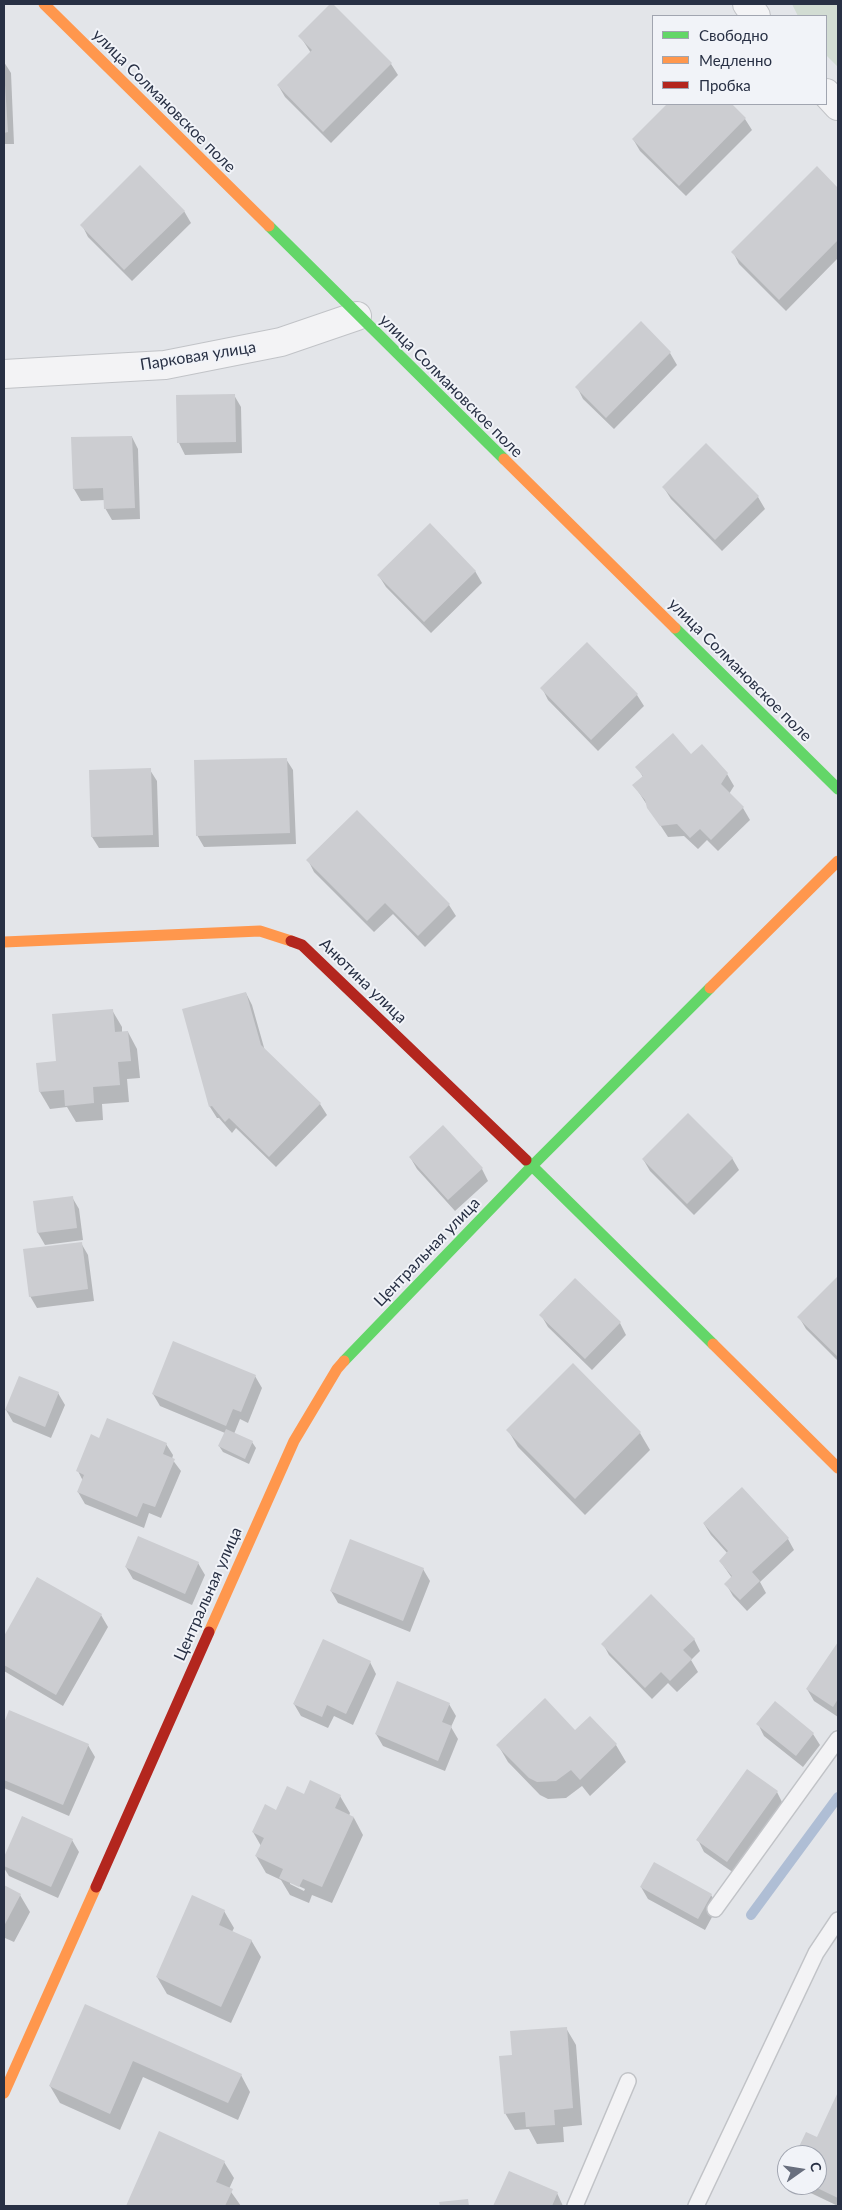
<!DOCTYPE html>
<meta charset="utf-8">
<style>
body{margin:0}
#map{position:relative;width:842px;height:2210px;overflow:hidden;background:#e3e5e9;font-family:Lato,sans-serif}
canvas{display:block}
.frame{position:absolute;inset:0;border:5px solid #283044;pointer-events:none}
.legend{position:absolute;left:652px;top:15px;width:175px;height:90px;box-sizing:border-box;background:#f1f3f8;border:1px solid #a1a5b0;margin:0;padding:6px 9px;list-style:none;font-size:15px;color:#283044}
.legend li{display:flex;align-items:center;gap:10px;height:25px}
.legend b{width:25px;border:1px solid #a1a5b0}
.north{position:absolute;left:777px;top:2145px;width:50px;height:50px;box-sizing:border-box;background:#f1f3f8;border:1px solid #a1a5b0;border-radius:50%;rotate:77deg;font-size:14px;font-weight:700;line-height:20px;text-align:center;color:#283044}
.north::after{content:'';display:block;margin:auto;width:18px;height:22px;background:#696f7e;clip-path:polygon(50% 0,100% 100%,50% 72%,0 100%)}
</style>
<div id="map">
<canvas width="842" height="2210"></canvas>
<div class="frame"></div>
<ul class="legend">
<li><b style="height:6px;background:#63d668"></b>Свободно</li>
<li><b style="height:6px;background:#ff974d"></b>Медленно</li>
<li><b style="height:6px;background:#b3261e"></b>Пробка</li>
</ul>
<div class="north">С</div>
</div>
<script>
const c = document.querySelector('canvas').getContext('2d');
c.lineJoin = 'round';
function paint(path, color) { c.fillStyle = color; c.fill(path, 'evenodd'); }
const poly = rows => new Path2D(rows.map(r => 'M' + r).join(''));
function strokePath(path, color, width, dash) { c.strokeStyle = color; c.lineWidth = width; c.lineCap = dash ? 'butt' : 'round'; c.setLineDash(dash || []); c.stroke(path); }
function write(font, color, halo, rows, align = 'center') {
  c.font = font + ' Lato,sans-serif'; c.lineWidth = 4; c.setLineDash([]); c.textBaseline = 'middle'; c.strokeStyle = halo; c.fillStyle = color; for (const [text, x, y, turn = 0] of rows) {
    c.save(); c.translate(x, y); c.rotate((+turn || 0) * Math.PI / 180); c.textAlign = isNaN(turn) ? turn : align; if (halo) c.strokeText(text, 0, 0); c.fillText(text, 0, 0); c.restore();
  }
}
paint(poly([
 [792,4,838,4,838,67,826,55,826,16,798,16]
]), '#d2dcd3');
paint(poly([
 [300,36,391,64,398,75,331,143,285,97,278,85,311,53],
 [4,62,11,73,14,144,4,144],
 [669,104,730,104,745,119,752,130,686,196,640,151,633,139],
 [817,168,838,190,838,258,786,311,739,264,733,252],
 [184,211,191,223,132,281,88,237,82,225],
 [641,323,670,353,677,365,614,429,583,399,577,387],
 [234,395,241,407,242,453,185,455,179,443,177,396],
 [132,437,138,449,140,519,112,520,105,508,105,500,81,501,74,489],
 [664,488,758,497,765,509,722,551,671,499],
 [475,571,482,583,431,633,386,587,379,576],
 [542,688,637,695,644,706,598,751,548,700],
 [691,756,727,774,734,786,729,794,743,808,750,820,718,851,707,840,698,849,684,836,668,837,634,785,643,777,637,767],
 [286,759,293,770,296,844,204,847,197,835],
 [150,770,157,781,159,847,99,848,92,837],
 [357,812,449,905,456,916,425,947,393,914,374,932,314,872,308,860],
 [246,993,252,1005,265,1051,320,1104,327,1115,276,1167,236,1128,232,1133,219,1118,217,1118,210,1107,183,1010],
 [112,1010,122,1027,122,1033,128,1032,137,1049,140,1078,127,1079,129,1102,102,1104,103,1120,76,1122,67,1107,50,1109,40,1092,58,1062],
 [410,1157,482,1169,488,1181,455,1211,417,1169],
 [732,1158,739,1170,694,1215,650,1171,643,1159],
 [72,1197,79,1209,83,1240,45,1245,38,1233,34,1202],
 [81,1243,88,1255,94,1301,37,1308,30,1296],
 [838,1278,838,1361,806,1329,799,1317],
 [541,1315,620,1323,626,1335,592,1370,548,1327],
 [573,1365,640,1433,650,1450,585,1515,518,1447,508,1430],
 [255,1376,262,1388,248,1423,240,1419,234,1434,252,1442,256,1448,249,1464,223,1452,219,1446,225,1433,160,1406,153,1394],
 [58,1393,65,1405,51,1438,13,1422,6,1410],
 [100,1439,166,1444,173,1455,172,1459,181,1471,161,1518,149,1513,144,1528,85,1504,78,1492,83,1481,78,1471],
 [704,1524,788,1539,794,1550,760,1582,766,1593,747,1611,733,1596,726,1584,732,1578,720,1561,728,1554,711,1535],
 [198,1563,205,1575,192,1605,133,1579,126,1567],
 [423,1569,430,1581,410,1632,338,1603,331,1591],
 [38,1579,101,1615,108,1627,63,1706,4,1671,4,1638],
 [694,1639,700,1651,691,1660,698,1672,677,1692,668,1683,652,1699,609,1655,603,1644],
 [838,1644,838,1717,814,1701,807,1689],
 [370,1662,376,1674,353,1725,334,1716,328,1728,301,1716,294,1704],
 [775,1703,813,1734,820,1745,803,1767,764,1736,758,1724],
 [449,1704,456,1716,451,1727,458,1739,445,1771,383,1746,376,1734],
 [10,1711,88,1745,95,1757,69,1816,4,1788,4,1726],
 [590,1718,616,1745,626,1762,590,1796,582,1786,566,1798,548,1799,540,1795,508,1762,498,1745,575,1732],
 [777,1792,783,1804,734,1873,704,1852,698,1840],
 [340,1796,350,1813,349,1816,354,1818,363,1835,332,1903,312,1895,309,1903,290,1895,281,1880,266,1873,256,1856,261,1846,253,1832,277,1812],
 [290,1882,305,1889,304,1891,290,1884],
 [23,1817,72,1840,79,1852,58,1898,9,1876,4,1868,4,1860],
 [4,1886,20,1895,30,1912,14,1942,5,1938,4,1941],
 [641,1887,711,1895,718,1906,705,1930,648,1899],
 [224,1911,234,1928,232,1932,251,1940,261,1957,231,2023,167,1994,157,1977],
 [86,2006,241,2075,250,2092,238,2120,143,2077,120,2130,60,2103,50,2086],
 [566,2028,576,2045,582,2125,563,2127,564,2142,537,2144,529,2129,515,2130,505,2113,513,2056],
 [838,2095,838,2206,794,2185,817,2185,817,2155,796,2155,817,2139],
 [159,2133,224,2162,234,2178,229,2189,241,2206,127,2206],
 [510,2172,557,2193,563,2206,495,2206]
]), '#0003');
strokePath(poly([
 [751,1915,838,1797]
]), '#afbed5', 10);
paint(poly([
 [330,4,333,4,392,63,323,132,277,85,312,50,298,36],
 [4,70,8,132,4,133],
 [667,104,732,104,746,118,679,186,632,139],
 [140,165,185,211,124,270,80,225],
 [817,166,838,188,838,240,779,300,731,252],
 [641,321,671,352,606,418,575,387],
 [235,394,236,442,177,443,176,395],
 [132,436,135,508,104,509,103,488,73,489,71,437],
 [706,443,759,496,715,540,662,487],
 [430,523,476,571,424,622,377,575],
 [587,642,638,694,591,740,540,688],
 [673,733,691,754,702,744,728,773,721,784,744,807,711,840,700,829,690,838,677,824,660,826,647,808,645,800,632,785,643,776,635,767],
 [287,758,290,833,196,836,194,760],
 [151,768,153,835,91,837,89,770],
 [357,810,450,904,418,936,385,903,367,921,306,860],
 [246,992,261,1045,321,1103,269,1157,229,1118,225,1122,212,1106,209,1107,182,1009],
 [113,1009,115,1032,128,1031,131,1061,118,1062,120,1085,93,1087,94,1103,65,1106,64,1090,39,1092,36,1063,56,1061,52,1014],
 [688,1113,733,1158,687,1204,642,1159],
 [443,1125,483,1168,448,1200,409,1157],
 [73,1196,77,1228,37,1233,33,1201],
 [82,1242,88,1289,29,1297,23,1249],
 [838,1276,838,1357,797,1317],
 [575,1278,621,1322,585,1359,539,1315],
 [173,1341,256,1375,241,1412,233,1409,226,1426,152,1394],
 [573,1363,641,1432,575,1499,506,1430],
 [19,1376,59,1392,45,1427,5,1410],
 [107,1418,167,1443,163,1454,175,1459,155,1507,143,1503,137,1517,77,1492,84,1475,76,1471,91,1434,99,1438],
 [226,1429,253,1441,245,1459,218,1446],
 [742,1487,789,1538,752,1572,760,1581,740,1600,724,1584,732,1576,719,1561,728,1551,703,1523],
 [138,1536,199,1562,185,1594,125,1567],
 [350,1539,424,1568,403,1621,330,1591],
 [37,1577,102,1614,56,1695,4,1665,4,1636],
 [651,1594,695,1639,683,1650,692,1659,670,1681,661,1672,645,1688,601,1644],
 [323,1639,371,1661,346,1714,327,1705,322,1717,293,1704],
 [838,1642,838,1699,833,1707,806,1689],
 [397,1681,450,1703,442,1722,452,1726,438,1761,375,1734],
 [545,1698,575,1730,590,1716,617,1744,580,1780,571,1770,556,1781,537,1782,529,1778,496,1745],
 [775,1701,814,1733,796,1756,756,1724],
 [9,1710,89,1744,63,1805,4,1780,4,1723],
 [747,1769,778,1791,727,1862,696,1840],
 [310,1780,341,1795,335,1808,354,1817,322,1887,303,1879,299,1887,279,1878,283,1869,255,1856,264,1838,252,1832,265,1804,276,1810,287,1786,304,1794],
 [22,1816,73,1839,51,1887,4,1866,4,1857],
 [654,1862,712,1894,698,1919,640,1887],
 [4,1885,21,1894,4,1926],
 [192,1895,225,1910,219,1925,252,1940,221,2007,156,1977],
 [85,2004,242,2074,228,2103,133,2061,110,2114,49,2086],
 [567,2027,573,2108,554,2110,555,2125,526,2127,525,2112,504,2114,499,2056,512,2055,510,2031],
 [838,2092,838,2198,811,2185,817,2185,817,2155,795,2155,806,2132,817,2137],
 [159,2131,225,2161,216,2182,233,2189,225,2206,126,2206],
 [509,2171,558,2192,552,2206,493,2206],
 [468,2199,469,2206,440,2206,439,2202]
]), '#cccdd1');
const lane = poly([
 [715,1909,838,1739],
 [575,2206,628,2081],
 [696,2206,816,1953,838,1920]
]);
const street = poly([
 [747,4,756,16],
 [826,93,838,106],
 [4,374,165,365,281,342,357,316]
]);
strokePath(lane, '#c1c3c7', 18);
strokePath(street, '#c1c3c7', 30);
strokePath(lane, '#f3f3f5', 15);
strokePath(street, '#f3f3f5', 28);
strokePath(poly([
 [269,226,504,459],
 [675,628,838,789],
 [526,1160,713,1344],
 [344,1361,532,1166,710,988]
]), '#63d668', 11);
strokePath(poly([
 [44,4,269,226],
 [504,459,675,628],
 [4,942,260,931,291,941],
 [710,988,838,861],
 [713,1344,838,1468],
 [209,1632,294,1441,337,1369,344,1361],
 [4,2093,96,1887]
]), '#ff974d', 11);
strokePath(poly([
 [291,941,302,945,526,1160],
 [96,1887,209,1632]
]), '#b3261e', 11);
write('16px', '#283044', '#f1f3f8', [
 ["улица Солмановское поле",164,101,45],
 ["Парковая улица",198,356,-9],
 ["улица Солмановское поле",451,386,45],
 ["улица Солмановское поле",740,670,45],
 ["Анютина улица",363,981,44],
 ["Центральная улица",427,1252,-46],
 ["Центральная улица",208,1594,-66]
]);
</script>
